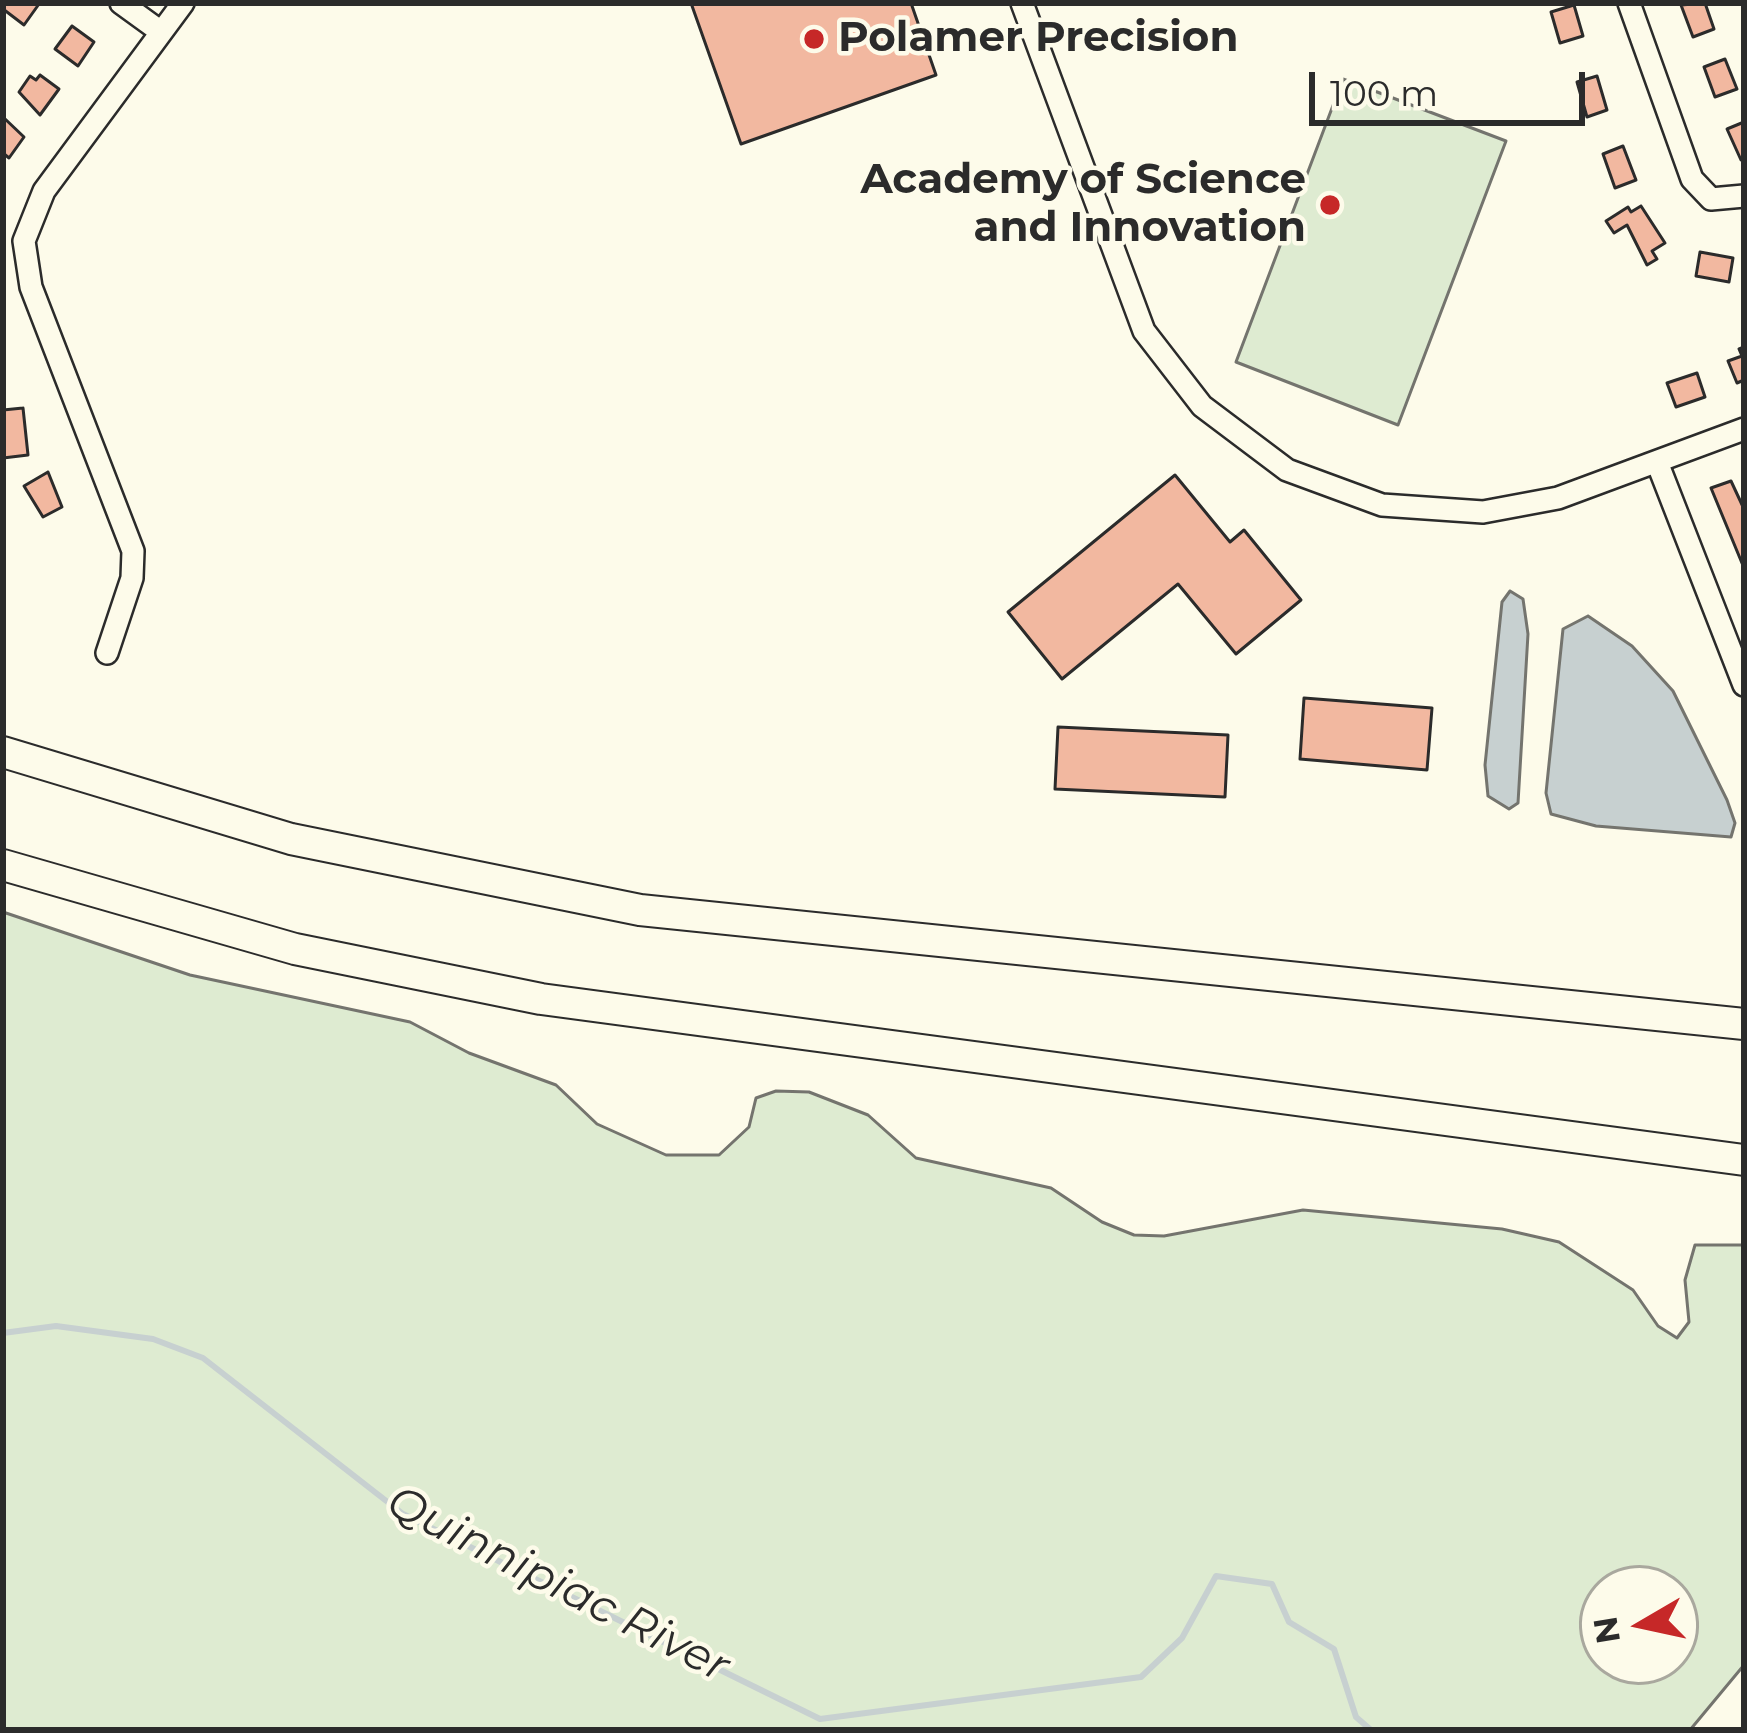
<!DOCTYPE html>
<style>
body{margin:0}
#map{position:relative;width:1747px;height:1733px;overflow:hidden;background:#fdfbea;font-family:Montserrat,sans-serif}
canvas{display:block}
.frame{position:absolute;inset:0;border:6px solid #2b2b2b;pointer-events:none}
.north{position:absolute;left:1579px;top:1565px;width:120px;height:120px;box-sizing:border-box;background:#fdfbea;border:3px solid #a9a89e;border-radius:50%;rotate:261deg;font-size:33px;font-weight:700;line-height:48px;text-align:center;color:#2b2b2b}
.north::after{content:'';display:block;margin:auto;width:42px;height:54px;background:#c62828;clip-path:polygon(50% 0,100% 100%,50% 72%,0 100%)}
.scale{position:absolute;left:1309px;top:72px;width:276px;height:54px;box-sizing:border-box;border:6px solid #2b2b2b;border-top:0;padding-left:15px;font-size:36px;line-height:42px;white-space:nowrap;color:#2b2b2b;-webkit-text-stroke:9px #fdfbea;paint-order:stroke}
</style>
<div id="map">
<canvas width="1747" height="1733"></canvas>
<div class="frame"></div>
<div class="north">N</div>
<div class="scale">100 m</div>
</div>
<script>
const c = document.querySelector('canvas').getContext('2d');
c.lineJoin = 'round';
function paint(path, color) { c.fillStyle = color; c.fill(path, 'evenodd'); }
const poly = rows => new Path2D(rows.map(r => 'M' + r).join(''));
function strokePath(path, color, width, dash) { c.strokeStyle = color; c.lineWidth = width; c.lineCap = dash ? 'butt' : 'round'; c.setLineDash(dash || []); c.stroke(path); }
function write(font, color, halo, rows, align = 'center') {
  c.font = font + ' Montserrat,sans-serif'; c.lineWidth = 9; c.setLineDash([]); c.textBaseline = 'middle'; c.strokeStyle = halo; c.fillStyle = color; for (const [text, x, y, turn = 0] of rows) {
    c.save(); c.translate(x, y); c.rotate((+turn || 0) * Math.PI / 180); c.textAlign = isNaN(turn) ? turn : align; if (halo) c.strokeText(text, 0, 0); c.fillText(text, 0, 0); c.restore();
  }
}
const green = poly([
 [1343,79,1506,141,1398,425,1236,362,1343,79],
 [3,912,190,975,410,1022,469,1053,556,1085,597,1124,666,1155,719,1155,749,1127,756,1098,776,1091,809,1092,868,1115,916,1158,1051,1188,1102,1222,1134,1235,1164,1236,1303,1210,1502,1229,1559,1242,1633,1290,1658,1326,1677,1338,1689,1322,1685,1280,1695,1245,1744,1245,1744,1665,1690,1730,3,1730,3,912],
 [1603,1589,1675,1589,1675,1661,1603,1661,1603,1589]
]);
paint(green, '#deebd1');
strokePath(green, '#74746e', 3);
const water = poly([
 [1510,591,1523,599,1528,634,1518,803,1509,809,1488,796,1485,765,1502,602,1510,591],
 [1588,616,1632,646,1673,691,1727,800,1735,823,1731,837,1596,826,1551,814,1546,793,1563,629,1588,616]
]);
paint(water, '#c7d0d0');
strokePath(water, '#74746e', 3);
strokePath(poly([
 [3,1333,56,1326,153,1339,203,1358,403,1514,820,1719,1141,1677,1182,1638,1216,1576,1272,1584,1289,1622,1334,1649,1356,1717,1371,1730]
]), '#c7d0d0', 6);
const building = poly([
 [3,3,37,3,39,4,24,25,3,9,3,3],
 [691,3,911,3,936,75,741,144,691,3],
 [1705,3,1714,29,1693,37,1681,5,1705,3],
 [1574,5,1583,36,1560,43,1551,12,1574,5],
 [72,26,94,42,78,66,55,49,72,26],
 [1725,59,1737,89,1715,97,1704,67,1725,59],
 [40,75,59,89,40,115,19,92,30,76,36,80,40,75],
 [1597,76,1607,110,1587,117,1577,82,1597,76],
 [3,117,24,137,9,158,3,153,3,117],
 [1744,122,1744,158,1741,160,1727,129,1744,122],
 [1623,146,1636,180,1615,188,1603,154,1623,146],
 [1641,206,1665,243,1652,251,1657,259,1647,265,1627,225,1614,233,1606,221,1628,207,1631,212,1641,206],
 [1700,252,1733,258,1729,282,1696,276,1700,252],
 [1744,347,1744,380,1737,383,1728,361,1742,356,1739,349,1744,347],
 [1697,373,1705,397,1676,407,1667,383,1697,373],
 [23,408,28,455,3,458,3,410,23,408],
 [48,472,62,507,43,517,24,486,48,472],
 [1175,475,1230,542,1244,530,1301,600,1236,654,1178,584,1062,679,1008,612,1175,475],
 [1731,481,1744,509,1744,568,1711,488,1731,481],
 [1304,698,1432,708,1427,770,1300,759,1304,698],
 [1058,727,1228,735,1225,797,1055,789,1058,727]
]);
paint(building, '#f2b8a0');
strokePath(building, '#2b2b2b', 3);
const minor = poly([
 [121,3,161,32],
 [1022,3,1144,331,1202,406,1287,470,1382,505,1483,512,1558,498,1744,429],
 [1629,3,1692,179,1711,199,1744,196],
 [1657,462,1744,685],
 [107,653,132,578,133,551,31,287,24,241,44,191,183,3]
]);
const highway = poly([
 [3,752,291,839,640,910,1744,1024],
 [3,865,295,949,541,999,1744,1160]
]);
strokePath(minor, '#2b2b2b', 26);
strokePath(highway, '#2b2b2b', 34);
strokePath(minor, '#fdfbea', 21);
strokePath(highway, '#fdfbea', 30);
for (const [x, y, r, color] of [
 [814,39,12,"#c62828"],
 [1330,205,12,"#c62828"]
]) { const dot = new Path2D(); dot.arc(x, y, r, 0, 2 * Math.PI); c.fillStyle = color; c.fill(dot); strokePath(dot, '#fdfbea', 4.5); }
write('bold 42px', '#2b2b2b', '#fdfbea', [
 ["Polamer Precision",838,39],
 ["Academy of Science",1306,181,"right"],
 ["and Innovation",1306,229,"right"]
], 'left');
write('italic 45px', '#2b2b2b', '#fdfbea', [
 ["Quinnipiac River",558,1585,27]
]);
</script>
